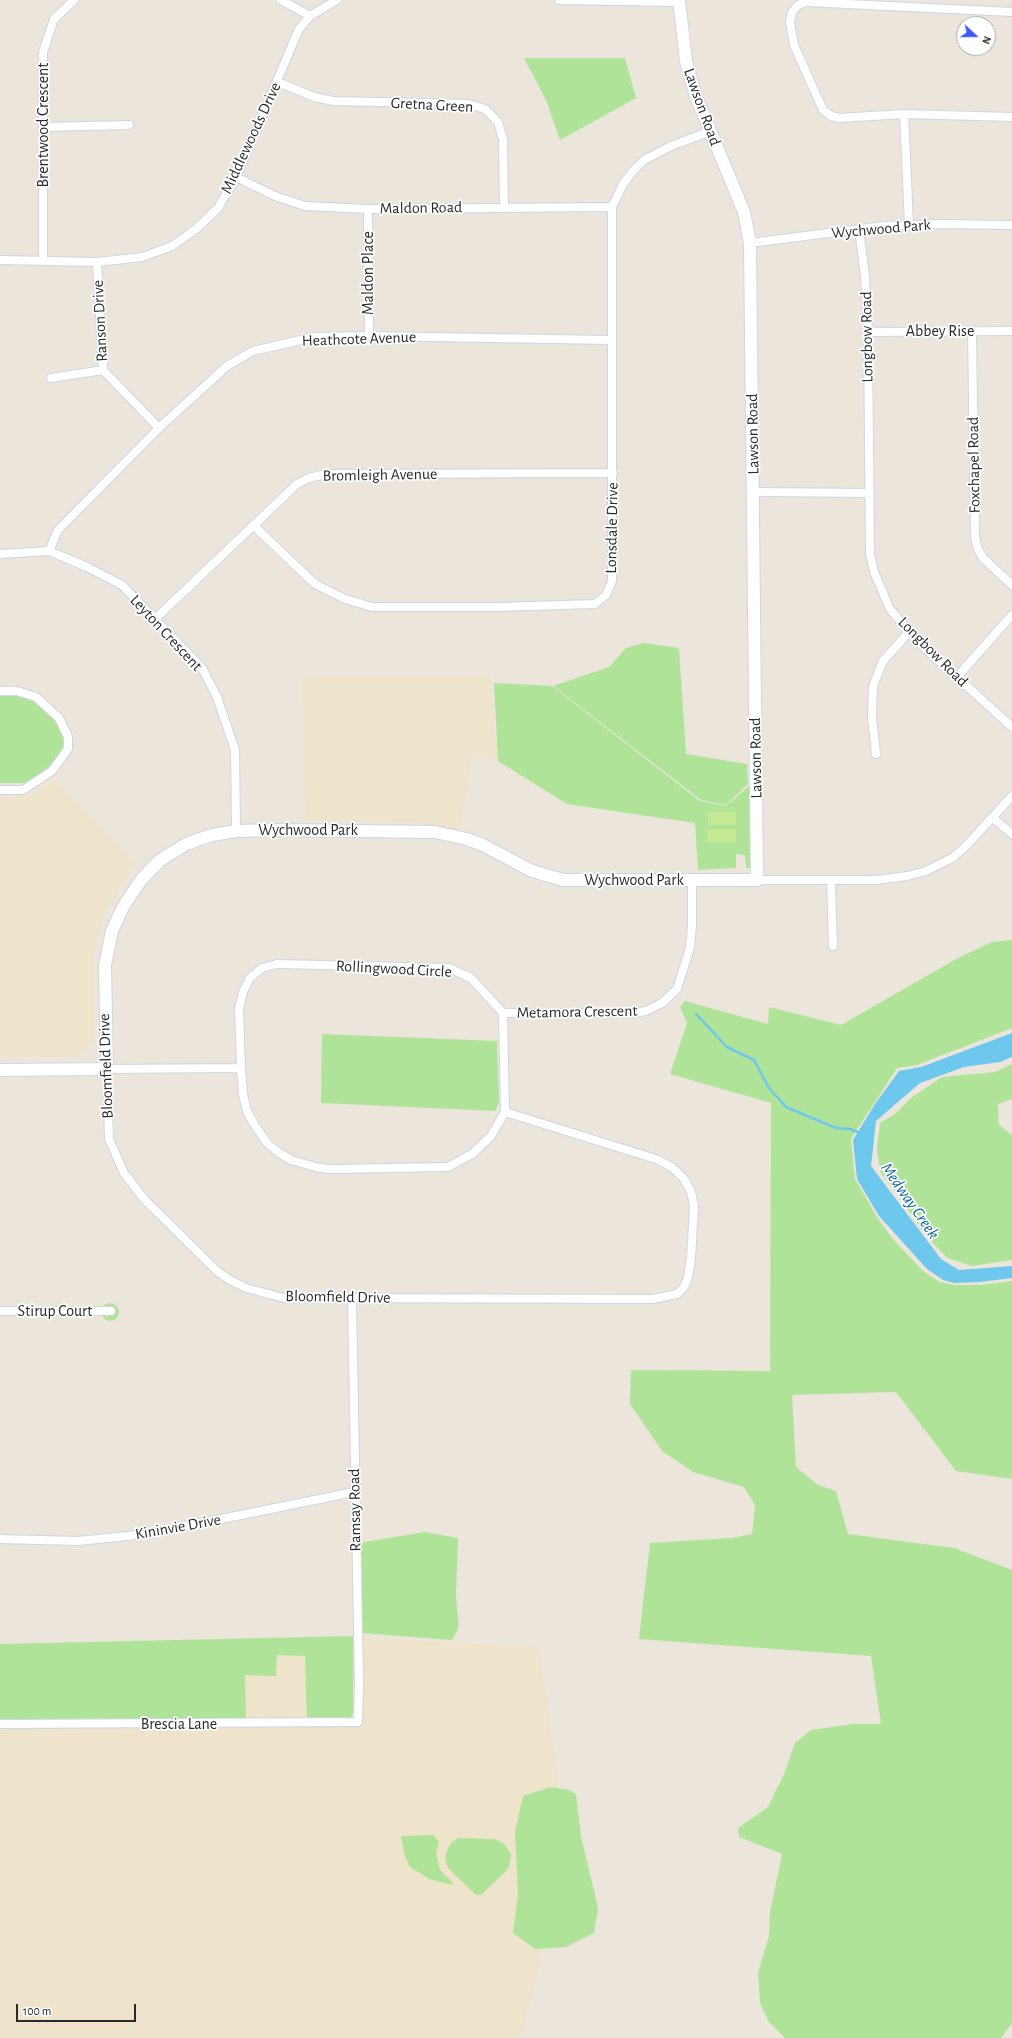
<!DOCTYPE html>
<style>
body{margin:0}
#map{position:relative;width:1012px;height:2038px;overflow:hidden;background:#ece5dc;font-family:"Alegreya Sans",sans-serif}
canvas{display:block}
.north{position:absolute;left:956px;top:16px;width:40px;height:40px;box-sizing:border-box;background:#fff;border:1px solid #aaa;border-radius:50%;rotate:111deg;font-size:11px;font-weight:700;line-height:16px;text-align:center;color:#2a2a2a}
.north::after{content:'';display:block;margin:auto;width:14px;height:18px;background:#3b58fa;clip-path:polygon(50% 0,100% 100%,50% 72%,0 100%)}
.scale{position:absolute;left:16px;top:2004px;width:120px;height:18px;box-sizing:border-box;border:2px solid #2a2a2a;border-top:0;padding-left:5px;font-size:12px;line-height:14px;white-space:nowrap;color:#2a2a2a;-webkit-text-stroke:3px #fff;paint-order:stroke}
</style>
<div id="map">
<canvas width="1012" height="2038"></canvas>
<div class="north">N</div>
<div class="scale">100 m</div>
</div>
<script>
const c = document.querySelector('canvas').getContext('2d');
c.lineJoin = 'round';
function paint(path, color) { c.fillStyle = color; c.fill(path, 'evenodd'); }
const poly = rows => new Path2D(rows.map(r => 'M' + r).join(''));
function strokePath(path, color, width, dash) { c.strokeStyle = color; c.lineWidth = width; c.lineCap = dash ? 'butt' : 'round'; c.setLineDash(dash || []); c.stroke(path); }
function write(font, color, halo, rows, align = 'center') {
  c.font = font + ' "Alegreya Sans",sans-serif'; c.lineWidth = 3.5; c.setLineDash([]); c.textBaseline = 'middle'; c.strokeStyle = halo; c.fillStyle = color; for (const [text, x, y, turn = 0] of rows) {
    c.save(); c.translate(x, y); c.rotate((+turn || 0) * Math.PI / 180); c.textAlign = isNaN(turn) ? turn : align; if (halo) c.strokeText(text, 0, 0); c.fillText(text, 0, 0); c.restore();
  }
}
paint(poly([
 [303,676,490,676,498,761,472,756,460,830,405,822,305,820],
 [54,779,136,863,102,919,94,957,93,1039,77,1057,0,1057,0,798,32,795],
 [364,1638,539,1647,558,1782,539,1967,520,2038,0,2038,0,1648]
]), '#eee3cb');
paint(poly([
 [524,58,625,58,636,98,560,140,546,100],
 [644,643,679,648,686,754,747,764,748,784,726,805,701,800,553,686,609,667,626,648],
 [494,683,552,686,700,801,726,806,749,786,750,868,746,868,745,855,736,854,736,868,698,870,695,823,567,804,498,761],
 [0,694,20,695,31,700,52,717,63,735,63,746,57,758,41,774,24,783,0,783],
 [1012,940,1012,1028,917,1065,897,1068,851,1139,855,1179,877,1217,892,1238,924,1272,940,1282,955,1285,980,1285,1012,1281,1012,1479,956,1471,896,1392,792,1395,796,1467,818,1485,836,1491,848,1534,954,1548,1012,1570,1012,2023,1001,2038,785,2038,769,2022,760,2003,758,1973,769,1936,770,1912,782,1854,739,1837,738,1828,768,1807,784,1774,795,1743,811,1730,853,1724,881,1724,871,1656,639,1639,650,1543,732,1538,752,1534,755,1505,744,1487,693,1472,662,1451,630,1404,631,1370,770,1371,771,1103,670,1074,687,1023,680,1007,685,1001,768,1024,769,1007,841,1025,958,958,992,942],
 [322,1034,497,1041,499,1102,495,1111,321,1103],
 [1012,1064,1012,1099,998,1104,999,1125,1012,1135,1012,1260,972,1266,947,1258,922,1231,903,1202,880,1172,877,1147,880,1123,895,1114,911,1098,942,1077,995,1072],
 '101 1312a9 9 0 1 1 18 0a9 9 0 1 1-18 0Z',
 [425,1532,458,1538,456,1597,459,1627,452,1640,360,1633,359,1543],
 [353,1636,353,1713,350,1718,307,1721,305,1656,277,1655,276,1676,245,1675,246,1720,0,1719,0,1644],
 [550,1787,569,1790,576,1794,581,1836,598,1908,594,1933,566,1947,535,1949,513,1933,518,1895,515,1832,523,1796],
 [433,1835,439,1842,436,1853,440,1870,453,1883,452,1885,429,1879,410,1867,405,1856,401,1836],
 [458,1838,494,1839,503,1843,511,1854,510,1863,507,1870,481,1895,476,1895,448,1868,445,1860,447,1850,451,1843]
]), '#afe398');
paint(poly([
 [708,812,736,812,736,825,708,825],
 [707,829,736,829,736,842,707,842]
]), '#c3ea93');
paint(poly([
 [1012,1033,1012,1057,1000,1062,964,1067,920,1083,876,1121,871,1166,941,1259,959,1270,1012,1266,1012,1278,980,1282,954,1283,943,1280,927,1269,879,1216,857,1179,853,1140,875,1104,899,1071,921,1067]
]), '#6ec8ee');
strokePath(poly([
 [696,1014,727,1047,754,1060,769,1088,786,1107,836,1128,850,1129,860,1133]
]), '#6ec8ee', 2.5);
const street = poly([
 [281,0,310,16],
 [559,0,679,2],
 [1012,12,806,2,798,5,792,12,790,22,794,45,823,110,831,116,839,118,904,114,1012,117],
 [278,82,314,97,333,101,468,104,485,109,498,122,503,139,504,207],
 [904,114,909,224],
 [43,127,129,125],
 [236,177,275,196,305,206,368,209,612,207],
 [368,209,369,336],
 [859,229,865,276,868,332,870,554,874,572,890,609,917,641,1012,727],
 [750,243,884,226,941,224,1012,225],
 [0,260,97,262,142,257,172,246,196,229,218,208,236,177,299,29,310,16,337,0],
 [43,261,43,52,54,19,74,0],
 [97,262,103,370,159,428],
 [972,331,975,536,977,547,983,558,1012,585],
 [868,332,1012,331],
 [51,378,103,370],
 [754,492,870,493],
 [254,526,315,584,345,599,372,607,497,607,595,604,606,595,612,581,612,207,623,184,633,171,644,160,671,146,711,131],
 [49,551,58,530,159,428,227,366,253,351,314,337,369,336,612,340],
 [0,554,49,551,87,567,122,585,202,668,217,697,235,750,236,831],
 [155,619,297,484,309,478,326,474,613,473],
 [956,678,1012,615],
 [0,691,17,691,36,697,59,718,68,737,68,749,52,771,23,790,0,790],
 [876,754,872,717,873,686,883,661,909,632],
 [993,818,1012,834],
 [757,880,877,880,907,876,926,871,952,858,964,848,1012,796],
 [831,880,833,946],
 [277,964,449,968,471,978,503,1013,505,1112,491,1136,472,1154,448,1167,331,1169,319,1168,291,1160,278,1152,267,1143,254,1124,247,1111,243,1094,241,1068,239,1009,243,992,250,978,262,968,277,964],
 [503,1013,632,1013,646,1011,662,1003,677,989,690,948,692,925,692,880],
 [241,1068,107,1069,109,1139,124,1173,144,1199,218,1272,230,1280,246,1288,284,1298,653,1299,677,1294,684,1287,688,1277,691,1259,694,1206,691,1192,684,1179,673,1168,659,1160,505,1112],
 [0,1311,111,1311],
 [0,1539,78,1541,147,1534,354,1492],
 [0,1724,358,1722,359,1682,352,1298]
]);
const secondary = poly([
 [0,1070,107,1069,105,965,112,931,123,907,141,880,159,861,186,844,212,835,236,831,277,830,435,832,467,839,481,844,532,871,563,880,757,880,750,243,744,212,695,94,686,61,679,0]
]);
strokePath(street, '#d1d4e3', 10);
strokePath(secondary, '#d1d4e3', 14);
strokePath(street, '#fff', 8);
strokePath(secondary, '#fff', 12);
write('16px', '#2a2a2a', '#fff', [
 ["Gretna Green",432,105,3],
 ["Lawson Road",702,107,70],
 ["Brentwood Crescent",43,125,-90],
 ["Middlewoods Drive",251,138,-65],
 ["Maldon Road",421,208,-1],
 ["Wychwood Park",881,229,-5],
 ["Maldon Place",368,273,-90],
 ["Ranson Drive",100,321,-93],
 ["Abbey Rise",940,331],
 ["Longbow Road",867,337,-91],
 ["Heathcote Avenue",359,339,-2],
 ["Lawson Road",753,434,-91],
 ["Foxchapel Road",974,465,-91],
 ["Bromleigh Avenue",380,475,-1],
 ["Lonsdale Drive",612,528,-89],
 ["Leyton Crescent",166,633,47],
 ["Longbow Road",933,652,45],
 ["Lawson Road",756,758,-91],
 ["Wychwood Park",308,830],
 ["Wychwood Park",634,880],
 ["Rollingwood Circle",394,969,3],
 ["Metamora Crescent",577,1012,-1],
 ["Bloomfield Drive",106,1066,-92],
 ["Bloomfield Drive",338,1297,1],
 ["Stirup Court",55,1311],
 ["Ramsay Road",355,1510,-91],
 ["Kininvie Drive",178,1527,-10],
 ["Brescia Lane",179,1724]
]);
write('italic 17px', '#0d659a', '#fff', [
 ["Medway Creek",910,1201,55]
]);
</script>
